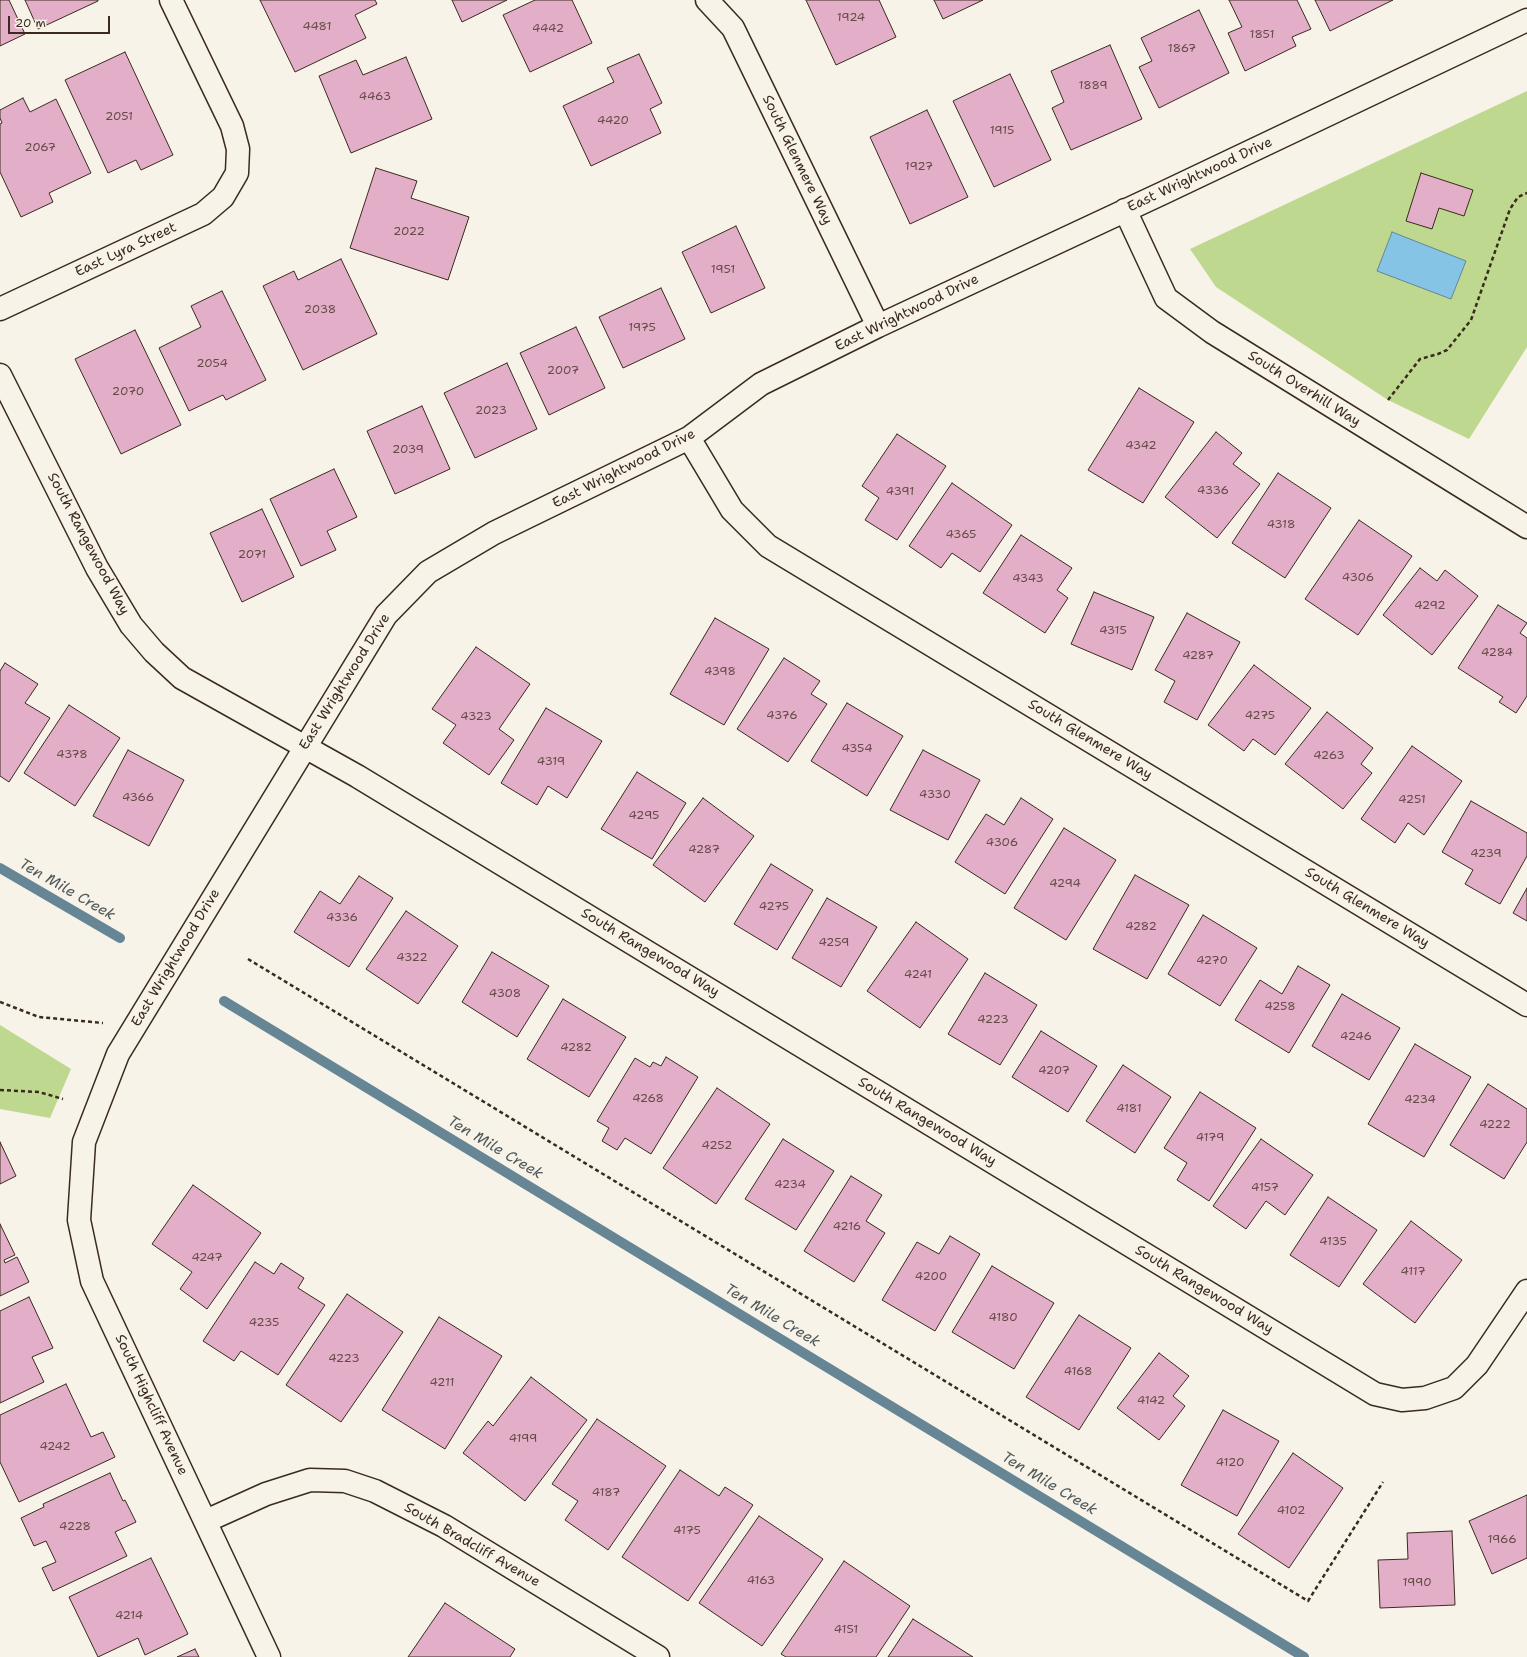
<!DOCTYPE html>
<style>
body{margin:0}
#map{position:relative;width:1527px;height:1657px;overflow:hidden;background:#f7f3e8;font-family:"Shantell Sans",sans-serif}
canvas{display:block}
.scale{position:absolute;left:8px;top:16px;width:102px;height:18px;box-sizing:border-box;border:2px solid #3b2a1e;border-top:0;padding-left:5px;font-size:12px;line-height:14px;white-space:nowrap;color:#3b2a1e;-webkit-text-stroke:3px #f7f3e8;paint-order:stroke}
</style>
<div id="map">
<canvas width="1527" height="1657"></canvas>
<div class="scale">20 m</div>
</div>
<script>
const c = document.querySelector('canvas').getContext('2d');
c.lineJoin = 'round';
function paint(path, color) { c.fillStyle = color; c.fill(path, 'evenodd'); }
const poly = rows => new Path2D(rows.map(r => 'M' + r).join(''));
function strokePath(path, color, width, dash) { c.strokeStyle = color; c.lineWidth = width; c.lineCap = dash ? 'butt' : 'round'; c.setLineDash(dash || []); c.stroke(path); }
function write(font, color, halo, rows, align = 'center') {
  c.font = font + ' "Shantell Sans",sans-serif'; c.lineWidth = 3; c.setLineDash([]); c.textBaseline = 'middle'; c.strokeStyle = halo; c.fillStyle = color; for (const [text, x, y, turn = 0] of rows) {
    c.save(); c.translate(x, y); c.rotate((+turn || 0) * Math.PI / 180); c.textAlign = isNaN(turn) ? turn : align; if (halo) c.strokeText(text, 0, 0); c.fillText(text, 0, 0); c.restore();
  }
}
paint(poly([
 [1527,91,1527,347,1469,439,1388,400,1216,287,1190,249],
 [0,1025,71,1069,50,1118,0,1109]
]), '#bfd88f');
const water = poly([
 [1392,232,1466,261,1451,299,1377,271,1392,232]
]);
paint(water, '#85c4e5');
strokePath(water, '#678695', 1);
strokePath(poly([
 [0,868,120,938],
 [224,1001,1304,1657]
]), '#678695', 10);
const building = poly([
 [0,0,9,0,25,34,0,46,0,0],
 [25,0,98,0,98,1,38,29,25,0],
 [260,0,375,0,377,4,355,15,366,38,295,72,260,0],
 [452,0,507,0,462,22,452,0],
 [535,0,572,0,592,43,530,72,503,15,535,0],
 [806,0,879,0,896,37,836,65,806,0],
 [934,0,983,0,943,19,934,0],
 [1229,0,1297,0,1311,29,1292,37,1296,46,1245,71,1228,33,1242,27,1229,0],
 [1315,0,1393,0,1330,31,1315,0],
 [1199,10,1229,73,1159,108,1139,67,1152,61,1141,38,1199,10],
 [1110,45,1142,119,1071,150,1052,108,1064,102,1051,71,1110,45],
 [125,52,173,155,141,170,136,160,108,173,65,80,125,52],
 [639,54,662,103,650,109,661,133,591,166,563,106,614,82,607,68,639,54],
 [406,57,432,119,351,153,319,76,356,60,363,75,406,57],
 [1010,74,1051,160,994,187,953,101,1010,74],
 [23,98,30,112,56,99,91,173,49,193,53,202,21,217,0,172,0,124,2,123,0,118,0,110,23,98],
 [927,110,968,197,910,224,870,137,927,110],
 [376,168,417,181,411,198,469,217,448,280,350,248,376,168],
 [1421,173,1473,190,1464,216,1439,208,1432,229,1406,221,1421,173],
 [736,226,765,288,711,313,682,252,736,226],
 [341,259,377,334,303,370,263,286,294,271,298,280,341,259],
 [661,288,685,339,623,368,599,317,661,288],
 [222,291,266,380,226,400,223,395,189,411,159,348,201,327,191,306,222,291],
 [576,327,605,388,549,415,520,353,576,327],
 [135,330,181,425,121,454,75,359,135,330],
 [507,363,537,429,475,458,444,393,507,363],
 [1139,388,1194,422,1143,503,1088,470,1139,388],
 [422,406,450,469,395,494,367,431,422,406],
 [1216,432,1242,453,1233,464,1260,484,1217,538,1165,497,1216,432],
 [897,434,946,466,897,540,865,520,879,498,862,486,897,434],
 [334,469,357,517,327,531,336,550,301,566,270,499,334,469],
 [1278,473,1331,508,1285,578,1232,543,1278,473],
 [952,483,1012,525,980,572,952,553,941,568,909,546,952,483],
 [262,509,294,577,242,602,210,533,262,509],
 [1359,520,1412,556,1358,635,1305,599,1359,520],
 [1021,535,1072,568,1057,590,1068,598,1045,633,983,593,1021,535],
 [1420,568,1437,581,1445,570,1478,596,1432,655,1383,615,1420,568],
 [1094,592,1154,617,1132,670,1071,644,1094,592],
 [1498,605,1527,623,1520,633,1527,638,1527,696,1516,713,1499,702,1503,697,1458,668,1498,605],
 [1187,613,1240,642,1197,720,1164,702,1175,681,1155,670,1187,613],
 [715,618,769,649,724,725,670,694,715,618],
 [476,647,530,684,499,729,514,740,489,775,443,743,456,725,432,709,476,647],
 [784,658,820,681,811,694,827,704,788,762,737,729,784,658],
 [5,663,38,684,25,703,50,718,9,782,0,776,0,671,5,663],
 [1254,665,1311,708,1275,755,1253,739,1244,751,1208,725,1254,665],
 [847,703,903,736,867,796,811,761,847,703],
 [69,705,120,738,75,806,24,773,69,705],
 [546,708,602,741,567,798,548,786,537,805,501,783,546,708],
 [1327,712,1373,748,1361,764,1372,773,1343,809,1285,764,1327,712],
 [1412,746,1462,781,1424,835,1408,823,1395,843,1361,819,1412,746],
 [128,750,184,780,149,846,93,816,128,750],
 [923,750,980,780,948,840,890,810,923,750],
 [637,772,686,803,652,859,601,829,637,772],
 [703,798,754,836,705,902,653,865,703,798],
 [1021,798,1053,819,1005,894,955,862,986,814,1004,825,1021,798],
 [1471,801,1527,833,1527,856,1500,904,1465,884,1473,870,1442,852,1471,801],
 [1064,828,1116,860,1066,940,1014,908,1064,828],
 [771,864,813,890,777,950,734,924,771,864],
 [1135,875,1189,905,1147,979,1093,949,1135,875],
 [359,876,393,898,349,967,294,932,320,891,340,904,359,876],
 [1527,888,1527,921,1513,913,1527,888],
 [827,898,877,927,841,987,792,958,827,898],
 [406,911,458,946,418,1004,366,969,406,911],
 [1203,915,1257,948,1220,1006,1168,974,1203,915],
 [916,922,968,959,920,1028,867,991,916,922],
 [492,952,549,986,517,1037,462,1002,492,952],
 [1298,966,1330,985,1289,1053,1235,1020,1260,980,1282,994,1298,966],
 [985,973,1037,1005,1000,1065,948,1034,985,973],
 [1342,994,1400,1028,1369,1080,1312,1046,1342,994],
 [563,999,626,1037,589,1097,527,1059,563,999],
 [1041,1031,1097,1066,1068,1112,1012,1077,1041,1031],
 [1415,1044,1471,1077,1424,1157,1368,1124,1415,1044],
 [666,1057,698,1077,651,1154,625,1138,617,1150,602,1141,609,1128,597,1121,635,1058,650,1067,653,1062,661,1066,666,1057],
 [1123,1065,1171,1097,1135,1153,1086,1121,1123,1065],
 [1488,1084,1527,1109,1527,1142,1504,1179,1450,1145,1488,1084],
 [717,1088,770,1124,716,1204,663,1168,717,1088],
 [1200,1092,1256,1128,1209,1201,1177,1180,1187,1163,1164,1148,1200,1092],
 [783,1139,834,1171,796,1230,745,1199,783,1139],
 [1261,1139,1313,1175,1285,1215,1266,1201,1246,1229,1213,1206,1261,1139],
 [0,1142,16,1176,0,1184,0,1142],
 [851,1176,882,1195,866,1221,885,1233,854,1282,804,1251,851,1176],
 [193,1185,261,1233,207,1309,180,1289,192,1272,152,1244,193,1185],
 [1328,1197,1377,1230,1339,1287,1290,1255,1328,1197],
 [1411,1221,1462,1260,1415,1323,1363,1284,1411,1221],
 [0,1224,15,1255,4,1260,5,1263,17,1257,29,1282,0,1296,0,1224],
 [950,1236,980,1254,935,1331,882,1300,917,1242,939,1254,950,1236],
 [255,1262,274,1274,281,1263,304,1278,298,1288,325,1305,278,1375,241,1351,234,1361,203,1341,255,1262],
 [992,1266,1054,1303,1014,1369,952,1332,992,1266],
 [347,1294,403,1332,341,1422,286,1385,347,1294],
 [29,1297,53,1348,32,1357,44,1382,0,1403,0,1311,29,1297],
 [1079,1315,1131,1348,1079,1430,1026,1397,1079,1315],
 [439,1317,502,1356,445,1449,382,1410,439,1317],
 [1159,1353,1189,1376,1173,1396,1185,1406,1159,1440,1117,1408,1159,1353],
 [531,1377,587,1420,525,1501,463,1453,488,1421,493,1426,531,1377],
 [66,1384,91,1437,103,1432,115,1457,19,1502,0,1462,0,1415,66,1384],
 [1223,1410,1279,1441,1237,1516,1181,1485,1223,1410],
 [597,1419,666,1466,608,1550,565,1520,578,1501,552,1484,597,1419],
 [1293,1453,1343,1488,1289,1568,1238,1534,1293,1453],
 [680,1470,719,1496,725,1487,753,1505,688,1601,622,1557,680,1470],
 [110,1473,123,1501,125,1500,136,1522,115,1532,127,1556,53,1591,42,1568,56,1562,46,1541,34,1546,21,1518,44,1507,43,1504,110,1473],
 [1527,1495,1527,1558,1492,1574,1469,1521,1527,1495],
 [759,1516,823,1559,762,1646,699,1603,759,1516],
 [1452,1531,1455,1605,1380,1608,1378,1560,1408,1559,1407,1533,1452,1531],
 [151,1558,188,1634,145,1655,138,1638,98,1657,69,1597,151,1558],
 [844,1561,910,1606,876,1657,786,1657,781,1654,844,1561],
 [445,1603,515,1649,510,1657,408,1657,445,1603],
 [913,1619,973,1657,888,1657,913,1619],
 [195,1649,199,1657,177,1657,195,1649]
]);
paint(building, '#e3aec7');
strokePath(building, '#3b2a1e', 1);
const street = poly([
 [707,0,733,28,878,326],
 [1125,210,1166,298,1212,332,1527,527],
 [0,309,203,214,223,197,237,173,238,149,232,126,171,0],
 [0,375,97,568,131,625,154,652,182,678,357,776,1375,1394,1402,1400,1425,1398,1454,1388,1477,1365,1527,1291],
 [689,438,732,510,768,546,1527,1005],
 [206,1521,266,1494,310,1480,345,1481,375,1491,444,1526,658,1657],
 [269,1657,92,1281,79,1220,84,1142,118,1054,386,615,428,572,494,533,689,438,761,384,878,326,1163,193,1527,20]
]);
strokePath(street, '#3b2a1e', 25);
strokePath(poly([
 [1388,400,1420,359,1438,354,1447,350,1471,320,1510,209,1518,197,1527,193],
 [248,959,1308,1601,1383,1482],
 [0,1002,39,1017,103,1023],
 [0,1090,39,1092,63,1099]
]), '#3b2a1e', 2.5, [4, 3]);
strokePath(street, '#f7f3e8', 22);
write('12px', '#654b48', null, [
 ["1924",851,18],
 ["4481",317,27],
 ["4442",548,29],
 ["1851",1262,35],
 ["1867",1182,49],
 ["1889",1093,86],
 ["4463",375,97],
 ["2051",119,117],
 ["4420",613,121],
 ["1915",1002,131],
 ["2067",40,148],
 ["1927",919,167],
 ["2022",409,232],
 ["1951",723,270],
 ["2038",320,310],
 ["1975",642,328],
 ["2054",212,364],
 ["2007",563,371],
 ["2070",128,392],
 ["2023",491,411],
 ["4342",1141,446],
 ["2039",408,450],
 ["4336",1213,491],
 ["4391",900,492],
 ["4318",1281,525],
 ["4365",961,535],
 ["2071",252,555],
 ["4306",1358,578],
 ["4343",1028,579],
 ["4292",1430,606],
 ["4315",1113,631],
 ["4284",1497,653],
 ["4287",1198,656],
 ["4398",720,672],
 ["4376",782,716],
 ["4275",1260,716],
 ["4323",476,717],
 ["4354",857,749],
 ["4378",72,755],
 ["4263",1329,756],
 ["4319",551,762],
 ["4330",935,795],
 ["4366",138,798],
 ["4251",1412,800],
 ["4295",644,816],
 ["4306",1002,843],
 ["4287",704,850],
 ["4239",1486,854],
 ["4294",1065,884],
 ["4275",774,907],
 ["4336",342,918],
 ["4282",1141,927],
 ["4259",834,943],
 ["4322",412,958],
 ["4270",1212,961],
 ["4241",918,975],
 ["4308",505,994],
 ["4258",1280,1007],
 ["4223",993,1020],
 ["4246",1356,1037],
 ["4282",576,1048],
 ["4207",1054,1071],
 ["4268",648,1099],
 ["4234",1420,1100],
 ["4181",1129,1109],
 ["4222",1495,1125],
 ["4179",1210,1138],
 ["4252",717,1146],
 ["4234",790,1185],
 ["4157",1265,1188],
 ["4216",847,1227],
 ["4135",1333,1242],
 ["4247",207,1258],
 ["4117",1413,1272],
 ["4200",931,1277],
 ["4180",1003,1318],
 ["4235",264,1323],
 ["4223",344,1359],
 ["4168",1078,1372],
 ["4211",442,1383],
 ["4142",1151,1401],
 ["4199",523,1439],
 ["4242",55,1447],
 ["4120",1230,1463],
 ["4187",606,1493],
 ["4102",1291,1511],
 ["4228",75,1527],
 ["4175",687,1531],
 ["1966",1502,1540],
 ["4163",761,1581],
 ["1990",1417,1583],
 ["4214",129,1616],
 ["4151",846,1630]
]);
write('14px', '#3b2a1e', '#f7f3e8', [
 ["South Glenmere Way",797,160,64],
 ["East Wrightwood Drive",1200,175,-25],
 ["East Lyra Street",126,250,-25],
 ["East Wrightwood Drive",907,313,-26],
 ["South Overhill Way",1304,389,32],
 ["East Wrightwood Drive",624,469,-27],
 ["South Rangewood Way",88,544,62],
 ["East Wrightwood Drive",345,682,-58],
 ["South Glenmere Way",1090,740,31],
 ["South Glenmere Way",1367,908,31],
 ["South Rangewood Way",650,953,31],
 ["East Wrightwood Drive",176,958,-59],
 ["South Rangewood Way",927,1122,31],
 ["South Rangewood Way",1204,1290,31],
 ["South Highcliff Avenue",151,1405,65],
 ["South Bradcliff Avenue",472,1545,30]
]);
write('italic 15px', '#51585a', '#f7f3e8', [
 ["Ten Mile Creek",67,890,30],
 ["Ten Mile Creek",495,1148,31],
 ["Ten Mile Creek",772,1316,31],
 ["Ten Mile Creek",1049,1484,31]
]);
</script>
